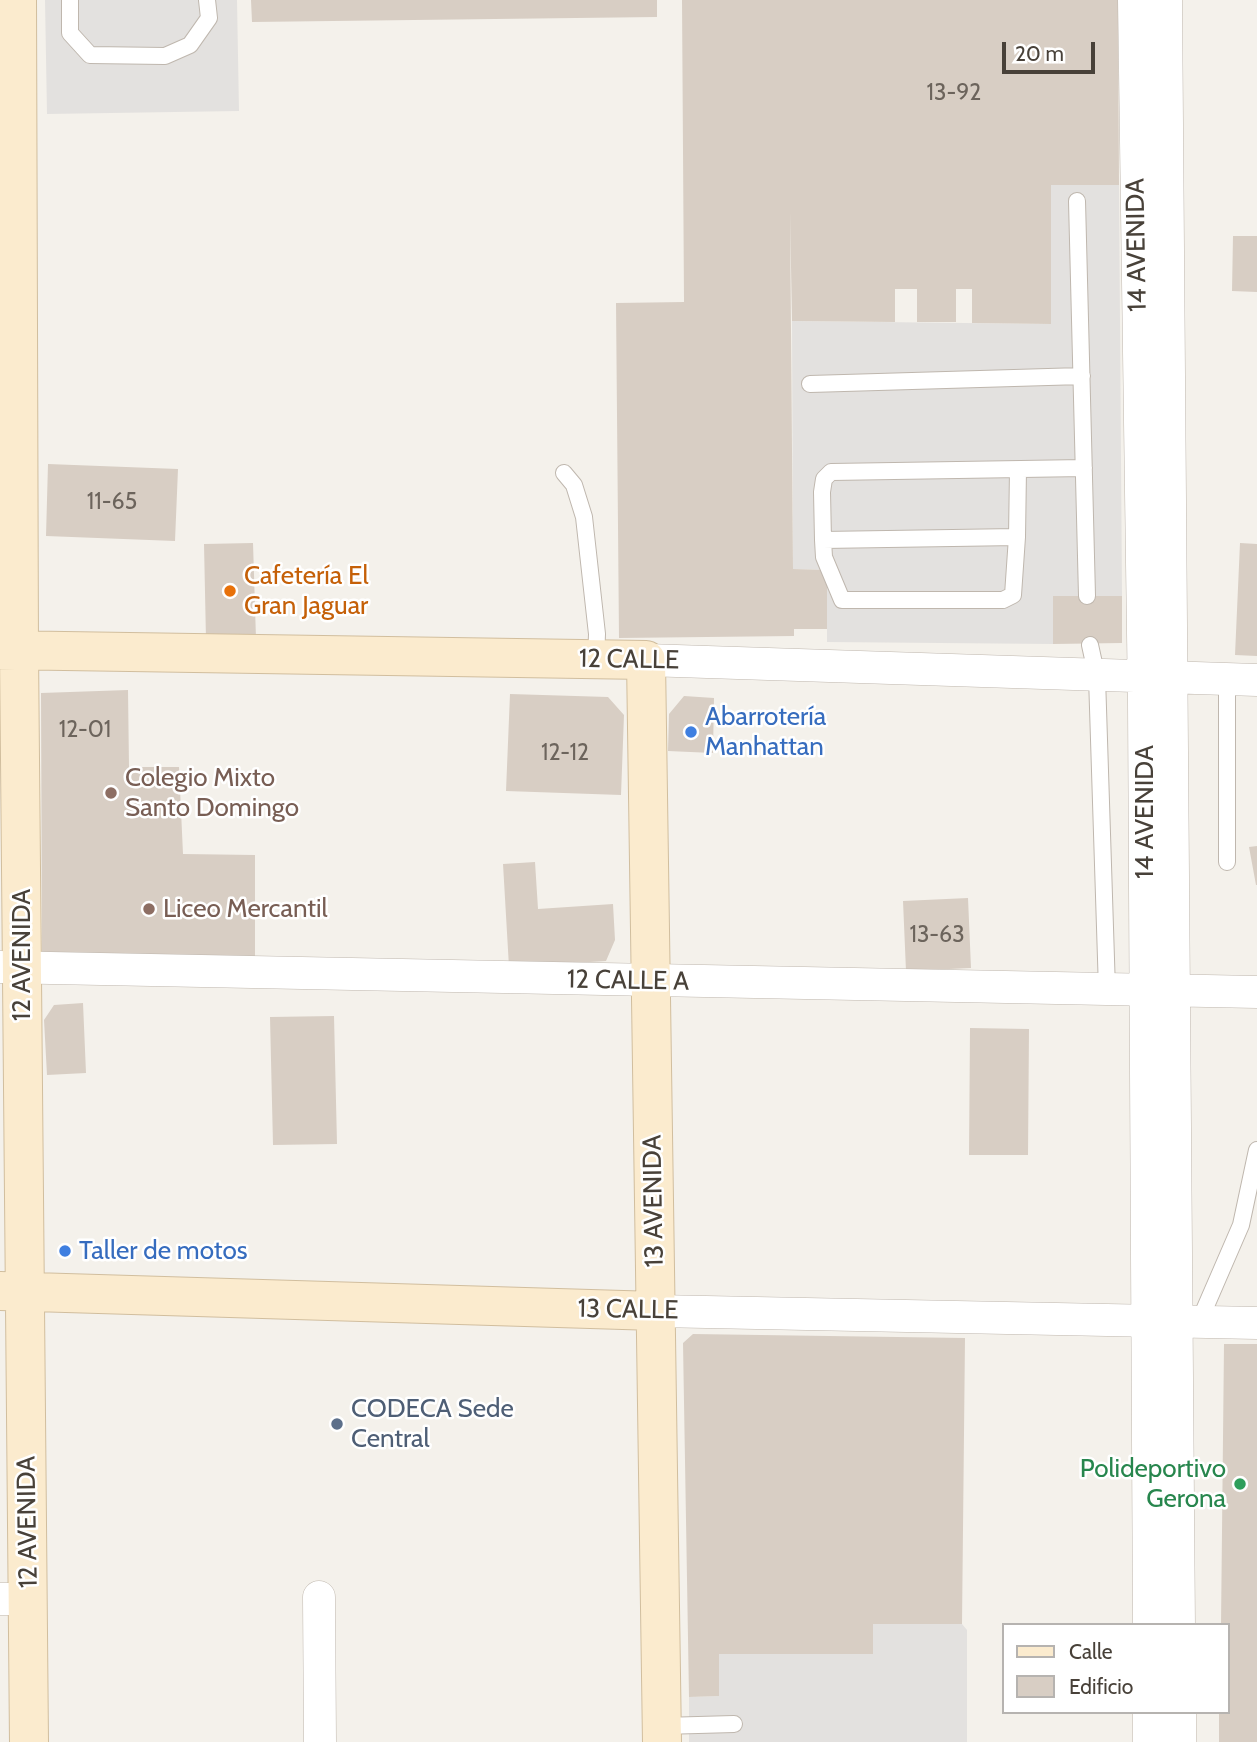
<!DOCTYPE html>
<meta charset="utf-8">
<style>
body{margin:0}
#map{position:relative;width:1257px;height:1742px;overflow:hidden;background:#f4f1eb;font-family:Cabin,sans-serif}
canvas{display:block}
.legend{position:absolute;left:1002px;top:1623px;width:228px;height:91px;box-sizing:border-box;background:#fff;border:2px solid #b6b3b0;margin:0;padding:9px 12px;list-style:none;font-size:21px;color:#484139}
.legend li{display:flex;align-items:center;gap:14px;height:35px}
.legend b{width:35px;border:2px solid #b6b3b0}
.scale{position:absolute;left:1002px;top:42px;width:93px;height:32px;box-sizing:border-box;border:4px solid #484139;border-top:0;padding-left:9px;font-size:21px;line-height:24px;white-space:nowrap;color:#484139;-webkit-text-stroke:5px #fff;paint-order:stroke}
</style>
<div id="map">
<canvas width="1257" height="1742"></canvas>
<ul class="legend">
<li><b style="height:9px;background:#fbebce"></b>Calle</li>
<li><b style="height:19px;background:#d8cec4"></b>Edificio</li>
</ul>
<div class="scale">20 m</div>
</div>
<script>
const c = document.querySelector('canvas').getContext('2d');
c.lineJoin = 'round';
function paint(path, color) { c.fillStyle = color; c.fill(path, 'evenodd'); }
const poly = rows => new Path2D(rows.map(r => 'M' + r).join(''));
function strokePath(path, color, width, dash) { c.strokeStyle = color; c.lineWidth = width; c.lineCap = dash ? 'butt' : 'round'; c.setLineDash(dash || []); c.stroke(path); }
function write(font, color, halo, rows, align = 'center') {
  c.font = font + ' Cabin,sans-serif'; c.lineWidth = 5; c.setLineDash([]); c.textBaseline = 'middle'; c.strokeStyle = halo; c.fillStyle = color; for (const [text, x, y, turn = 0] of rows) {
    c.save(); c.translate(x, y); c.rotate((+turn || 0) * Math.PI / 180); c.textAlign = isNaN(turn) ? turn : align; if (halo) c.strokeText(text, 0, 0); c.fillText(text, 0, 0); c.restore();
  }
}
paint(poly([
 [45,0,237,0,239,111,47,114],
 [1051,185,1119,185,1122,596,1053,597,1053,644,827,642,827,570,793,569,792,321,1051,324],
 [873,1624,962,1624,967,1630,967,1742,689,1742,689,1697,719,1696,719,1654,873,1654]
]), '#e3e1df');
paint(poly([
 [251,0,657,0,657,17,252,22],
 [682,0,1118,0,1119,185,1051,185,1051,324,972,323,972,289,956,289,956,322,917,322,917,289,895,289,895,322,792,321,790,212,793,569,827,570,827,629,794,629,794,636,619,638,616,303,684,302],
 [1233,236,1257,236,1257,292,1232,291],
 [48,464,178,469,175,541,46,536],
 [253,543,256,639,206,640,204,544],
 [1240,543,1257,544,1257,656,1235,655],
 [1053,596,1122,596,1122,643,1053,644],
 [128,690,129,767,179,767,183,854,255,855,255,964,42,963,41,693],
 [510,694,608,697,624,715,621,795,506,791],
 [684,696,714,698,713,753,668,751,669,714],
 [1257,846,1257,885,1256,885,1249,847],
 [535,862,538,909,613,904,615,940,606,961,509,967,503,864],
 [968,898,971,968,906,971,903,901],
 [83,1003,86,1073,47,1075,44,1020,54,1005],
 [334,1016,337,1144,273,1145,270,1017],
 [970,1028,1029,1029,1028,1155,969,1155],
 [693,1334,965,1338,962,1624,873,1624,873,1654,719,1654,719,1696,689,1697,683,1343],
 [1224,1344,1257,1344,1257,1742,1219,1742,1219,1712,1227,1712,1227,1625,1221,1625]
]), '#d8cec4');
const lane = poly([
 [70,0,70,33,90,55,165,56,190,45,209,18,207,0],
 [1077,201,1087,596],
 [810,384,1082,376],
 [1018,470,1017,537,823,540,822,492,824,479,831,472,1084,468],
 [564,473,574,485,584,517,597,634,596,660],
 [823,540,824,557,842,600,1003,600,1013,595,1017,537],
 [1090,645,1097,677,1107,990],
 [1227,862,1227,680],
 [1199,1322,1241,1225,1257,1150],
 [662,1726,734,1724]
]);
const street = poly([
 [1134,0,1144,703,1149,1625],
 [1166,0,1179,1625],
 [646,660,1257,680],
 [0,967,1257,992],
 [656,1311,1257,1323],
 [319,1597,320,1742],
 [0,1599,29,1599],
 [1180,1712,1180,1742],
 [1149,1742,1149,1712]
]);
const secondary = poly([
 [17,0,19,650,29,1742],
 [0,650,646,660,662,1742],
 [0,1291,656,1311]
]);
strokePath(lane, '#bfb7ae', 18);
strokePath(street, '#bfb7ae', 33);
strokePath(secondary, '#d1be9e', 40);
strokePath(lane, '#fff', 16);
strokePath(street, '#fff', 32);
strokePath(secondary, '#fbebce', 38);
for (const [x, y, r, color] of [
 [230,591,7,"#e8710a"],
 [691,732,7,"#3f7fe0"],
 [111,793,7,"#8d6e63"],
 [149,909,7,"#8d6e63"],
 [65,1251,7,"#3f7fe0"],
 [337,1424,7,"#5c6f8a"],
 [1240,1484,7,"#2e9e5b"]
]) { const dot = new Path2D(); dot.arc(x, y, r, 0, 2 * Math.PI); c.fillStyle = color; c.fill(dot); strokePath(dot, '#fff', 2.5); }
write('23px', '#6c645c', null, [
 ["13-92",954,93],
 ["11-65",112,502],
 ["12-01",85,730],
 ["12-12",565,753],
 ["13-63",937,935]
]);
write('26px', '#484139', '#fff', [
 ["14 AVENIDA",1137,245,-91],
 ["12 CALLE",629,660,1],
 ["14 AVENIDA",1145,812,-90],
 ["12 AVENIDA",22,955,-90],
 ["12 CALLE A",628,981,1],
 ["13 AVENIDA",654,1201,-91],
 ["13 CALLE",628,1310,1],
 ["12 AVENIDA",28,1522,-91]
]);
write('26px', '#c56008', '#fff', [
 ["Cafetería El",244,576],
 ["Gran Jaguar",244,606]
], 'left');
write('26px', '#366cbe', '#fff', [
 ["Abarrotería",705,717],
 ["Manhattan",705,747],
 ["Taller de motos",79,1251]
], 'left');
write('26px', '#785e54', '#fff', [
 ["Colegio Mixto",125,778],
 ["Santo Domingo",125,808],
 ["Liceo Mercantil",163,909]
], 'left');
write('26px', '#4e5e75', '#fff', [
 ["CODECA Sede",351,1409],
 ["Central",351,1439]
], 'left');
write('26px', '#27864d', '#fff', [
 ["Polideportivo",1226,1469],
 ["Gerona",1226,1499]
], 'right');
</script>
